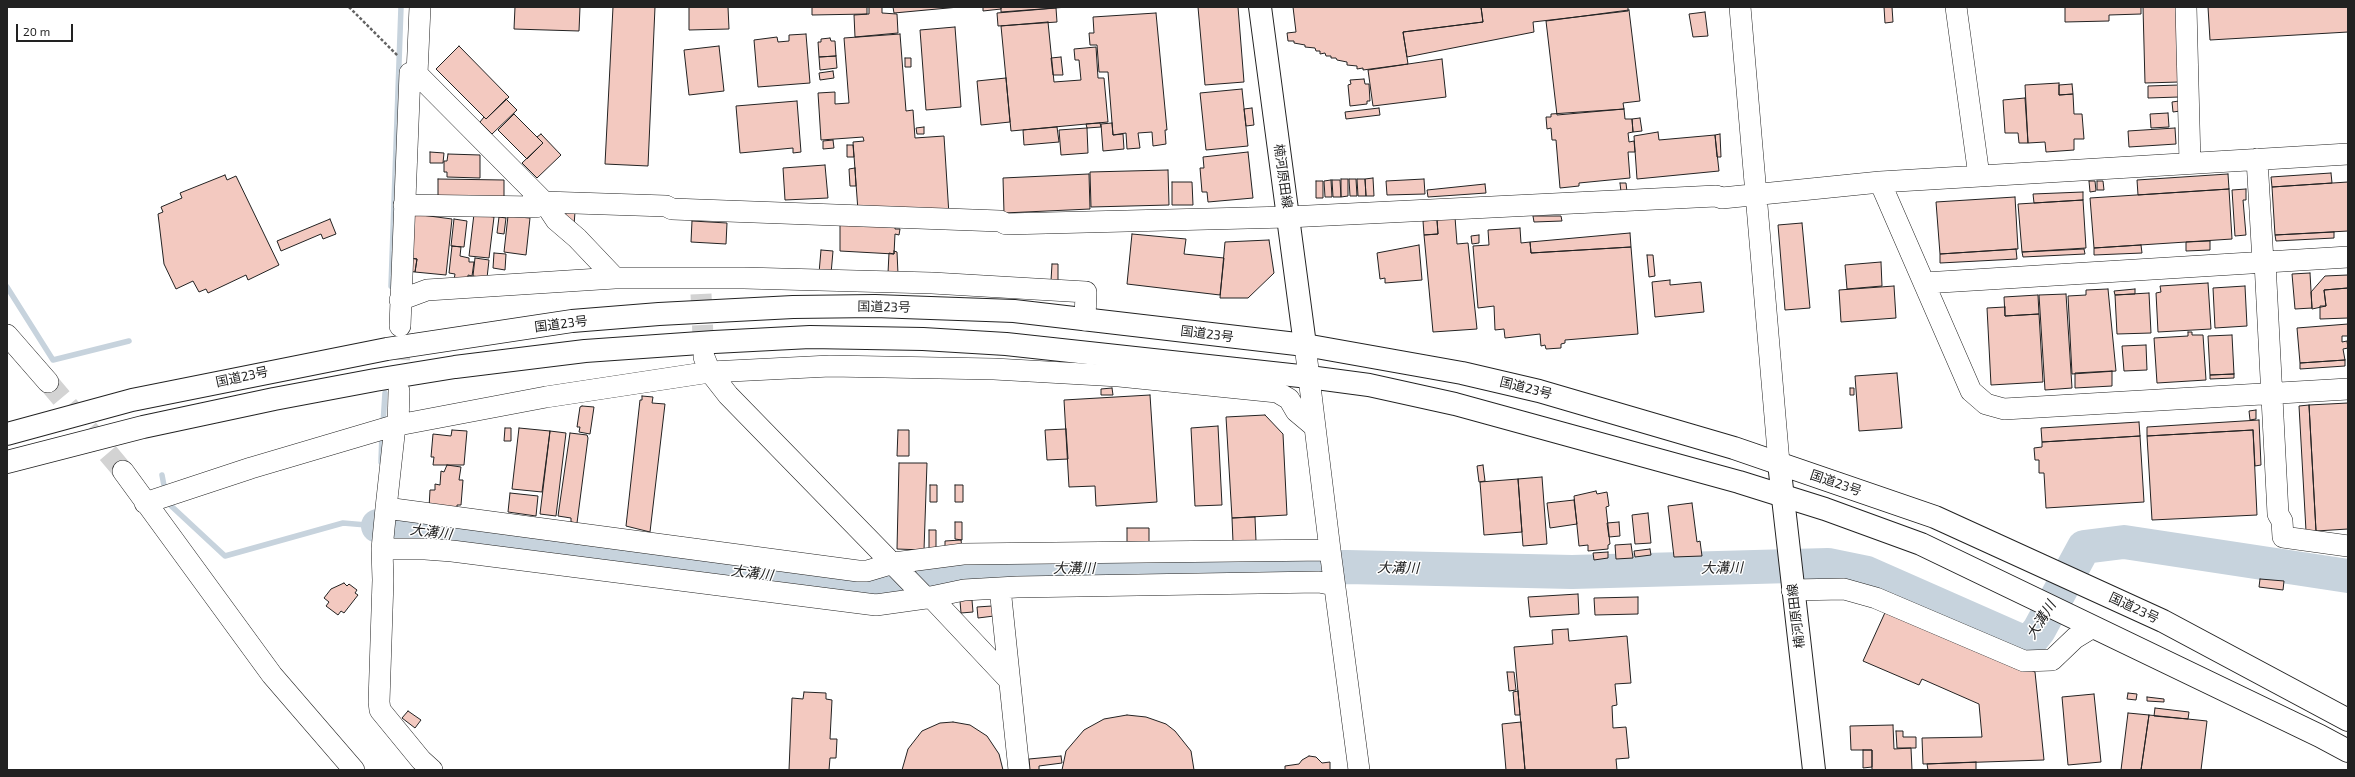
<!DOCTYPE html>
<meta charset="utf-8">
<style>
body{margin:0}
#map{position:relative;width:2355px;height:777px;overflow:hidden;background:#fff;font-family:"Exo 2",sans-serif}
canvas{display:block}
.frame{position:absolute;inset:0;border:8px solid #222;pointer-events:none}
.scale{position:absolute;left:16px;top:24px;width:57px;height:18px;box-sizing:border-box;border:2px solid #222;border-top:0;padding-left:5px;font-size:12px;line-height:14px;white-space:nowrap;color:#222;-webkit-text-stroke:3px #fff;paint-order:stroke}
</style>
<div id="map">
<canvas width="2355" height="777"></canvas>
<div class="frame"></div>
<div class="scale">20 m</div>
</div>
<script>
const c = document.querySelector('canvas').getContext('2d');
c.lineJoin = 'round';
const poly = rows => new Path2D(rows.map(r => 'M' + r).join(''));
function strokePath(path, color, width, dash) { c.strokeStyle = color; c.lineWidth = width; c.lineCap = dash ? 'butt' : 'round'; c.setLineDash(dash || []); c.stroke(path); }
function paint(path, color) { c.fillStyle = color; c.fill(path, 'evenodd'); }
function write(font, color, halo, rows, align = 'center') {
  c.font = font + ' "Exo 2","Noto Sans JP",sans-serif'; c.lineWidth = 3; c.setLineDash([]); c.textBaseline = 'middle'; c.strokeStyle = halo; c.fillStyle = color; for (const [text, x, y, turn = 0] of rows) {
    c.save(); c.translate(x, y); c.rotate((+turn || 0) * Math.PI / 180); c.textAlign = isNaN(turn) ? turn : align; if (halo) c.strokeText(text, 0, 0); c.fillText(text, 0, 0); c.restore();
  }
}
strokePath(poly([
 [391,286,401,7],
 [7,287,53,360,129,341],
 [383,424,385,393],
 [381,462,382,433],
 [162,475,165,491],
 [167,500,168,503,225,556,343,523,378,526,378,523]
]), '#c7d3dd', 5.5);
strokePath(poly([
 [378,526,847,584,876,586,923,574,971,569,1347,567,1572,572,1828,565,1867,573,2028,644,2039,630,2084,547,2124,542,2348,576]
]), '#c7d3dd', 34);
const building = poly([
 [515,7,580,7,579,31,514,29,515,7],
 [613,7,655,7,648,166,605,164,613,7],
 [689,7,728,7,729,29,689,30,689,7],
 [812,7,867,7,867,14,812,15,812,7],
 [869,7,882,7,882,13,897,14,898,33,855,37,854,15,869,14,869,7],
 [893,7,959,7,894,13,893,7],
 [983,7,1001,7,1001,9,983,11,983,7],
 [1001,7,1068,7,1001,12,1001,7],
 [1198,7,1238,7,1244,82,1205,85,1198,7],
 [1284,7,1481,7,1483,22,1403,32,1408,64,1363,70,1363,68,1357,69,1357,66,1347,65,1347,62,1337,60,1336,58,1331,58,1331,56,1326,56,1325,53,1320,54,1320,51,1316,51,1315,48,1305,47,1305,45,1294,43,1294,41,1288,41,1287,33,1296,32,1293,7,1284,7],
 [1481,7,1628,7,1628,11,1533,22,1534,32,1407,57,1403,32,1483,22,1481,7],
 [1884,7,1892,7,1893,22,1885,23,1884,7],
 [2065,7,2141,7,2141,14,2109,15,2109,21,2065,22,2065,7],
 [2143,7,2176,7,2179,82,2145,83,2143,7],
 [2208,7,2348,7,2348,32,2210,40,2208,7],
 [1056,8,1057,22,998,26,997,13,1056,8],
 [1629,10,1640,101,1623,103,1624,109,1557,115,1546,21,1629,10],
 [1705,12,1708,36,1693,37,1689,14,1705,12],
 [1156,13,1167,130,1165,130,1166,144,1153,146,1152,132,1138,133,1140,148,1127,149,1126,133,1113,135,1108,72,1099,72,1097,45,1090,45,1089,33,1094,33,1093,17,1156,13],
 [1048,22,1054,82,1081,80,1079,60,1075,60,1074,49,1096,47,1098,78,1104,78,1108,122,1011,131,1001,26,1048,22],
 [955,27,961,107,926,110,920,30,955,27],
 [806,34,810,83,758,87,754,40,777,37,778,42,789,41,789,35,806,34],
 [900,34,906,111,913,110,915,138,944,136,949,215,858,211,853,142,864,141,863,137,821,140,818,93,835,92,835,104,849,103,844,38,900,34],
 [830,38,831,41,835,41,836,56,819,57,818,42,821,42,821,39,830,38],
 [459,46,509,97,486,119,436,69,459,46],
 [719,46,724,91,689,95,684,50,719,46],
 [836,56,837,68,820,70,819,57,836,56],
 [1061,57,1063,75,1053,75,1051,58,1061,57],
 [905,58,911,58,911,67,905,67,905,58],
 [1442,59,1446,97,1373,106,1368,70,1442,59],
 [833,71,834,78,820,80,819,73,833,71],
 [1006,78,1010,122,981,125,977,81,1006,78],
 [1364,79,1365,84,1369,84,1370,101,1367,101,1367,104,1350,106,1348,85,1351,84,1350,80,1364,79],
 [2059,83,2059,95,2073,94,2074,114,2082,114,2084,139,2074,139,2074,150,2046,152,2045,142,2028,143,2025,85,2059,83],
 [2072,84,2073,94,2059,95,2059,85,2072,84],
 [2179,85,2179,97,2148,98,2148,86,2179,85],
 [1242,89,1248,146,1206,150,1200,93,1242,89],
 [2025,98,2028,143,2019,143,2018,133,2005,133,2003,100,2025,98],
 [506,99,517,110,492,134,480,122,484,117,486,119,506,99],
 [797,101,801,152,793,153,793,148,740,153,736,106,797,101],
 [2179,101,2180,111,2173,112,2172,102,2179,101],
 [1252,108,1254,125,1246,126,1244,109,1252,108],
 [1379,108,1380,115,1346,119,1345,112,1379,108],
 [1624,109,1625,119,1632,119,1633,132,1628,133,1629,142,1634,141,1635,152,1628,152,1630,178,1579,183,1579,186,1560,188,1556,140,1552,140,1551,128,1547,129,1546,117,1551,117,1551,114,1624,109],
 [2168,113,2169,127,2151,128,2150,114,2168,113],
 [514,114,543,143,527,159,498,130,514,114],
 [1640,118,1642,131,1633,132,1632,119,1640,118],
 [1100,123,1101,127,1087,128,1086,124,1100,123],
 [1112,123,1113,135,1123,134,1124,149,1103,151,1101,124,1112,123],
 [924,127,924,134,917,134,916,128,924,127],
 [1057,127,1059,142,1024,145,1023,130,1057,127],
 [1087,128,1088,153,1061,155,1059,130,1087,128],
 [2175,128,2176,144,2129,147,2128,131,2175,128],
 [1658,132,1659,140,1715,135,1719,171,1637,179,1634,136,1658,132],
 [541,134,561,155,537,178,522,163,543,143,537,137,541,134],
 [1720,134,1721,157,1717,157,1715,135,1720,134],
 [833,140,834,148,823,149,823,141,833,140],
 [847,145,853,145,854,157,847,157,847,145],
 [430,152,444,153,443,163,430,163,430,152],
 [1248,152,1253,198,1208,202,1207,192,1202,192,1200,168,1204,168,1203,157,1248,152],
 [448,154,480,155,480,178,447,177,447,172,444,172,444,161,447,161,448,154],
 [825,165,828,198,785,200,783,168,825,165],
 [855,168,856,186,850,186,849,169,855,168],
 [1168,170,1169,205,1091,207,1090,172,1168,170],
 [2331,173,2332,183,2272,187,2271,177,2331,173],
 [1089,174,1090,209,1004,213,1003,178,1089,174],
 [2228,174,2229,189,2138,195,2137,180,2228,174],
 [225,175,227,180,236,176,279,265,248,280,246,275,208,293,206,289,199,292,193,281,176,289,164,264,158,214,163,212,161,207,182,198,180,193,225,175],
 [1373,178,1374,196,1366,196,1365,179,1373,178],
 [438,179,504,180,504,200,438,199,438,179],
 [1341,179,1348,179,1348,196,1341,197,1341,179],
 [1349,179,1356,179,1357,196,1350,196,1349,179],
 [1357,179,1365,179,1366,196,1358,196,1357,179],
 [1424,179,1425,194,1387,195,1386,181,1424,179],
 [1331,180,1332,197,1325,197,1324,181,1331,180],
 [1332,180,1340,180,1341,197,1333,197,1332,180],
 [1316,181,1323,181,1323,198,1316,198,1316,181],
 [2089,181,2095,181,2096,191,2090,192,2089,181],
 [2097,181,2103,181,2104,190,2097,190,2097,181],
 [1172,182,1192,182,1193,205,1172,205,1172,182],
 [2348,182,2348,231,2275,235,2272,187,2348,182],
 [1620,183,1626,183,1627,192,1621,192,1620,183],
 [1485,184,1486,193,1428,197,1427,190,1485,184],
 [2229,189,2232,239,2094,248,2090,198,2229,189],
 [2246,189,2246,200,2243,200,2246,235,2235,236,2232,190,2246,189],
 [2083,192,2083,200,2034,203,2033,194,2083,192],
 [2015,197,2018,249,1940,254,1936,202,2015,197],
 [2083,200,2086,248,2022,252,2018,204,2083,200],
 [566,212,575,212,574,225,565,220,566,212],
 [414,214,452,219,446,275,415,272,417,259,409,258,414,214],
 [474,214,494,217,489,258,469,256,474,214],
 [508,216,530,218,526,255,504,252,508,216],
 [1533,216,1561,216,1562,221,1534,222,1533,216],
 [499,217,506,218,504,234,497,233,499,217],
 [1455,217,1457,244,1468,243,1477,329,1433,332,1424,235,1438,234,1437,220,1455,217],
 [330,219,336,234,323,239,321,234,281,251,277,241,330,219],
 [454,219,467,221,464,247,451,246,454,219],
 [1437,220,1438,234,1424,235,1423,221,1437,220],
 [692,221,727,223,726,244,691,242,692,221],
 [1802,223,1810,308,1785,310,1778,225,1802,223],
 [840,225,895,227,895,229,900,229,899,235,895,234,894,254,840,251,840,225],
 [1520,228,1521,243,1530,242,1531,253,1631,247,1638,334,1565,340,1565,343,1561,344,1561,348,1546,349,1545,345,1541,346,1540,334,1505,338,1504,329,1495,330,1494,306,1478,308,1473,246,1489,245,1488,230,1520,228],
 [2334,232,2334,238,2276,241,2275,235,2334,232],
 [1630,233,1631,247,1531,253,1530,242,1630,233],
 [1132,234,1186,239,1184,254,1224,258,1220,295,1127,284,1132,234],
 [1479,235,1479,243,1472,244,1471,236,1479,235],
 [1269,240,1274,273,1248,298,1220,298,1225,242,1269,240],
 [2210,241,2210,250,2186,251,2186,242,2210,241],
 [1419,245,1422,280,1385,283,1385,278,1380,279,1377,253,1419,245],
 [2141,245,2142,253,2094,255,2094,248,2141,245],
 [452,246,461,247,460,256,469,258,469,262,474,262,472,276,468,275,468,279,454,280,455,274,449,273,452,246],
 [2016,249,2017,259,1940,263,1940,254,2016,249],
 [2084,249,2085,254,2023,257,2022,252,2084,249],
 [821,250,833,251,831,274,819,273,821,250],
 [894,251,897,252,898,274,888,273,889,253,894,254,894,251],
 [494,253,506,254,505,270,493,268,494,253],
 [1647,255,1653,255,1655,276,1649,277,1647,255],
 [409,258,417,259,415,272,408,271,409,258],
 [475,258,489,260,487,278,473,276,475,258],
 [1881,262,1882,286,1847,289,1845,265,1881,262],
 [1052,264,1058,264,1058,281,1051,281,1052,264],
 [2310,273,2312,308,2295,309,2292,274,2310,273],
 [2348,275,2348,288,2324,290,2326,306,2312,309,2311,292,2325,276,2348,275],
 [1670,280,1670,285,1701,282,1704,312,1655,317,1652,282,1670,280],
 [2208,283,2211,329,2158,332,2156,293,2161,292,2160,286,2208,283],
 [1894,286,1896,318,1841,322,1839,290,1894,286],
 [2245,286,2247,326,2215,328,2213,288,2245,286],
 [2348,288,2348,318,2320,319,2320,306,2326,306,2324,290,2348,288],
 [2108,289,2116,371,2072,374,2068,296,2086,295,2086,290,2108,289],
 [2135,289,2135,294,2115,295,2114,291,2135,289],
 [2149,293,2151,333,2117,334,2115,295,2149,293],
 [2066,294,2072,388,2045,390,2039,295,2066,294],
 [2038,295,2039,314,2005,316,2004,297,2038,295],
 [2005,307,2005,316,2039,314,2043,382,1991,385,1987,308,2005,307],
 [2348,324,2348,336,2342,336,2342,342,2347,341,2348,348,2343,349,2345,360,2300,363,2297,328,2348,324],
 [2188,332,2192,332,2192,335,2203,335,2206,380,2157,383,2154,338,2188,336,2188,332],
 [2232,335,2234,374,2210,375,2208,336,2232,335],
 [2146,345,2147,370,2124,371,2122,346,2146,345],
 [2345,360,2345,366,2300,369,2300,363,2345,360],
 [2112,371,2112,386,2075,388,2075,373,2112,371],
 [1897,373,1902,428,1859,431,1855,376,1897,373],
 [2234,374,2234,378,2210,379,2210,375,2234,374],
 [1112,388,1113,395,1101,395,1101,389,1112,388],
 [1850,388,1854,388,1854,395,1850,395,1850,388],
 [1150,395,1157,502,1096,506,1095,486,1069,487,1064,400,1150,395],
 [642,396,653,397,652,403,665,404,650,532,626,526,640,400,642,400,642,396],
 [2348,403,2348,529,2316,531,2309,405,2348,403],
 [2309,405,2316,531,2306,531,2299,406,2309,405],
 [582,406,594,407,590,434,579,432,580,427,577,427,580,407,582,406],
 [2256,410,2256,419,2250,420,2249,411,2256,410],
 [1265,415,1283,434,1287,515,1232,518,1226,417,1265,415],
 [2259,420,2261,465,2255,466,2253,430,2147,436,2147,427,2259,420],
 [2139,422,2140,436,2042,442,2041,428,2139,422],
 [1218,426,1222,505,1195,506,1191,428,1218,426],
 [505,428,511,428,511,441,504,441,505,428],
 [519,428,550,431,542,492,512,489,519,428],
 [1066,429,1068,459,1047,460,1045,430,1066,429],
 [452,430,467,431,464,465,433,465,434,457,431,457,433,434,451,436,452,430],
 [898,430,909,430,909,456,897,456,898,430],
 [2253,430,2257,515,2152,520,2147,436,2253,430],
 [550,431,566,433,556,516,540,514,550,431],
 [570,433,587,435,588,438,577,523,571,522,571,518,558,516,570,433],
 [2140,436,2144,502,2046,508,2044,473,2039,473,2039,460,2035,460,2034,448,2042,447,2042,442,2140,436],
 [899,463,927,463,924,550,897,549,899,463],
 [447,465,461,467,459,480,463,480,461,505,457,505,457,511,429,508,430,490,435,490,435,484,440,485,441,471,444,472,447,465],
 [1483,465,1485,481,1479,482,1477,466,1483,465],
 [1542,477,1547,544,1523,546,1518,479,1542,477],
 [1518,479,1522,532,1484,535,1480,482,1518,479],
 [930,485,937,485,937,502,930,502,930,485],
 [955,485,963,485,963,502,955,502,955,485],
 [1596,491,1597,494,1607,492,1609,506,1606,507,1610,544,1608,545,1608,549,1588,551,1588,545,1579,546,1574,496,1596,491],
 [510,493,538,496,536,516,508,512,510,493],
 [1574,500,1577,524,1550,528,1547,503,1574,500],
 [1692,503,1697,542,1700,541,1702,556,1674,557,1668,506,1692,503],
 [1648,513,1651,543,1635,544,1632,515,1648,513],
 [1255,517,1256,541,1233,542,1232,518,1255,517],
 [955,522,962,522,962,540,955,539,955,522],
 [1619,522,1620,536,1609,537,1607,523,1619,522],
 [1127,528,1149,528,1149,542,1127,542,1127,528],
 [929,530,936,530,936,548,929,548,929,530],
 [961,540,962,548,945,548,945,541,961,540],
 [1631,544,1633,558,1616,559,1615,545,1631,544],
 [1650,549,1651,555,1635,557,1634,551,1650,549],
 [1608,552,1608,558,1594,560,1593,553,1608,552],
 [2260,579,2284,581,2283,590,2259,587,2260,579],
 [344,583,347,586,349,584,357,590,355,593,358,595,344,613,341,611,338,615,326,606,329,602,324,598,331,589,344,583],
 [1578,594,1579,614,1530,617,1528,597,1578,594],
 [1638,597,1638,614,1595,615,1594,598,1638,597],
 [972,600,973,612,961,613,960,601,972,600],
 [992,606,994,616,978,618,977,607,992,606],
 [1888,606,2035,672,2044,760,1923,764,1922,738,1982,737,1979,704,1922,679,1919,685,1863,661,1888,606],
 [1568,629,1569,641,1627,636,1631,683,1615,684,1617,705,1612,706,1613,728,1626,727,1629,758,1616,759,1617,770,1525,770,1514,647,1553,644,1552,630,1568,629],
 [1507,672,1514,672,1516,690,1509,691,1507,672],
 [1518,691,1520,715,1515,715,1513,692,1518,691],
 [804,692,826,693,826,699,832,700,830,739,837,739,836,758,830,758,829,770,789,770,792,698,803,699,804,692],
 [2128,693,2137,694,2136,700,2127,699,2128,693],
 [2094,694,2101,762,2068,765,2062,697,2094,694],
 [2147,697,2164,699,2164,702,2147,701,2147,697],
 [2155,708,2189,712,2188,719,2154,716,2155,708],
 [408,711,421,720,415,728,402,718,408,711],
 [2128,713,2149,715,2141,770,2121,770,2128,713],
 [1127,715,1146,717,1166,724,1175,731,1191,751,1194,770,1062,770,1066,751,1084,730,1104,719,1127,715],
 [2149,715,2207,721,2201,770,2141,770,2149,715],
 [953,722,970,725,987,736,999,754,1003,770,902,770,908,749,922,731,940,723,953,722],
 [1521,722,1525,770,1506,770,1502,724,1521,722],
 [1893,725,1894,749,1911,748,1912,770,1872,770,1872,750,1851,750,1850,726,1893,725],
 [1896,731,1903,731,1903,737,1916,737,1916,748,1897,748,1896,731],
 [1863,750,1872,750,1872,767,1863,768,1863,750],
 [1061,756,1062,763,1039,766,1039,770,1030,770,1029,759,1061,756],
 [1309,756,1316,757,1322,763,1330,762,1330,770,1285,770,1285,766,1299,764,1302,760,1309,756],
 [1976,762,1976,770,1928,770,1927,764,1976,762]
]);
paint(building, '#f3c9c0');
strokePath(building, '#222', 1);
strokePath(poly([
 [701,294,704,357],
 [48,382,123,471],
 [399,391,400,329]
]), '#d3d3d3', 21, [21, 10]);
const minor = poly([
 [1740,7,1779,463],
 [1956,7,1979,176],
 [2186,7,2190,163],
 [417,74,420,7],
 [2257,159,2263,262],
 [1880,182,1971,391,1986,404,2004,409,2348,389],
 [404,205,536,207,544,202,556,220,577,238,615,278],
 [2265,262,2278,514,2282,521,2283,537,2348,546],
 [1924,283,2348,257],
 [400,300,427,290,615,278,744,278,932,283,1086,292,1085,320],
 [400,326,410,73,417,74,544,202,666,206,672,209,1000,221,1006,224,1288,217,1716,196,1722,198,1880,182,2348,154],
 [7,335,48,382],
 [1305,345,1330,550,1359,770],
 [704,357,710,372,728,395,926,598],
 [395,426,386,508,858,571,867,571,894,563,963,554,1330,550],
 [398,426,399,391],
 [123,471,272,675,354,770],
 [145,503,251,468,393,426,546,397,710,372,830,366,994,369,1119,376,1277,392,1289,399,1296,411,1315,427],
 [386,508,382,549,383,580,379,702,380,710,421,760,432,770],
 [382,549,425,549,452,551,876,605,926,598,964,590,1017,587,1319,582,1334,585],
 [1000,588,1019,770],
 [1792,590,1844,589,1876,598,2024,661,2052,660,2075,638,2093,627],
 [931,597,1009,680]
]);
const major = poly([
 [1260,7,1305,345],
 [1779,463,1814,770]
]);
const highway = poly([
 [7,434,132,400,387,349,572,321,659,314,793,307,875,306,1014,311,1305,345,1462,373,1539,391,1734,448,1935,517,2163,621,2348,720],
 [7,462,143,427,274,399,375,380,455,367,585,351,714,342,810,337,923,339,1006,344,1309,377,1369,385,1455,404,1739,482,1825,509,1921,544,2320,736,2348,751]
]);
strokePath(minor, '#222', 22);
strokePath(major, '#222', 24);
strokePath(highway, '#222', 24);
strokePath(poly([
 [349,7,398,56]
]), '#646464', 2.5, [3, 2]);
strokePath(minor, '#fff', 21);
strokePath(major, '#fff', 22);
strokePath(highway, '#fff', 22);
write('13px', '#222', '#fff', [
 ["楠河原田線",1283,176,82],
 ["国道23号",884,307,1],
 ["国道23号",561,324,-7],
 ["国道23号",1207,334,7],
 ["国道23号",242,377,-12],
 ["国道23号",1526,388,14],
 ["国道23号",1836,483,19],
 ["国道23号",2134,608,25],
 ["楠河原田線",1796,616,-97]
]);
write('italic 14px', '#222', '#fff', [
 ["大溝川",431,532,7],
 ["大溝川",1074,568],
 ["大溝川",1398,568,1],
 ["大溝川",1722,568,-1],
 ["大溝川",752,573,7],
 ["大溝川",2041,620,-58]
]);
</script>
